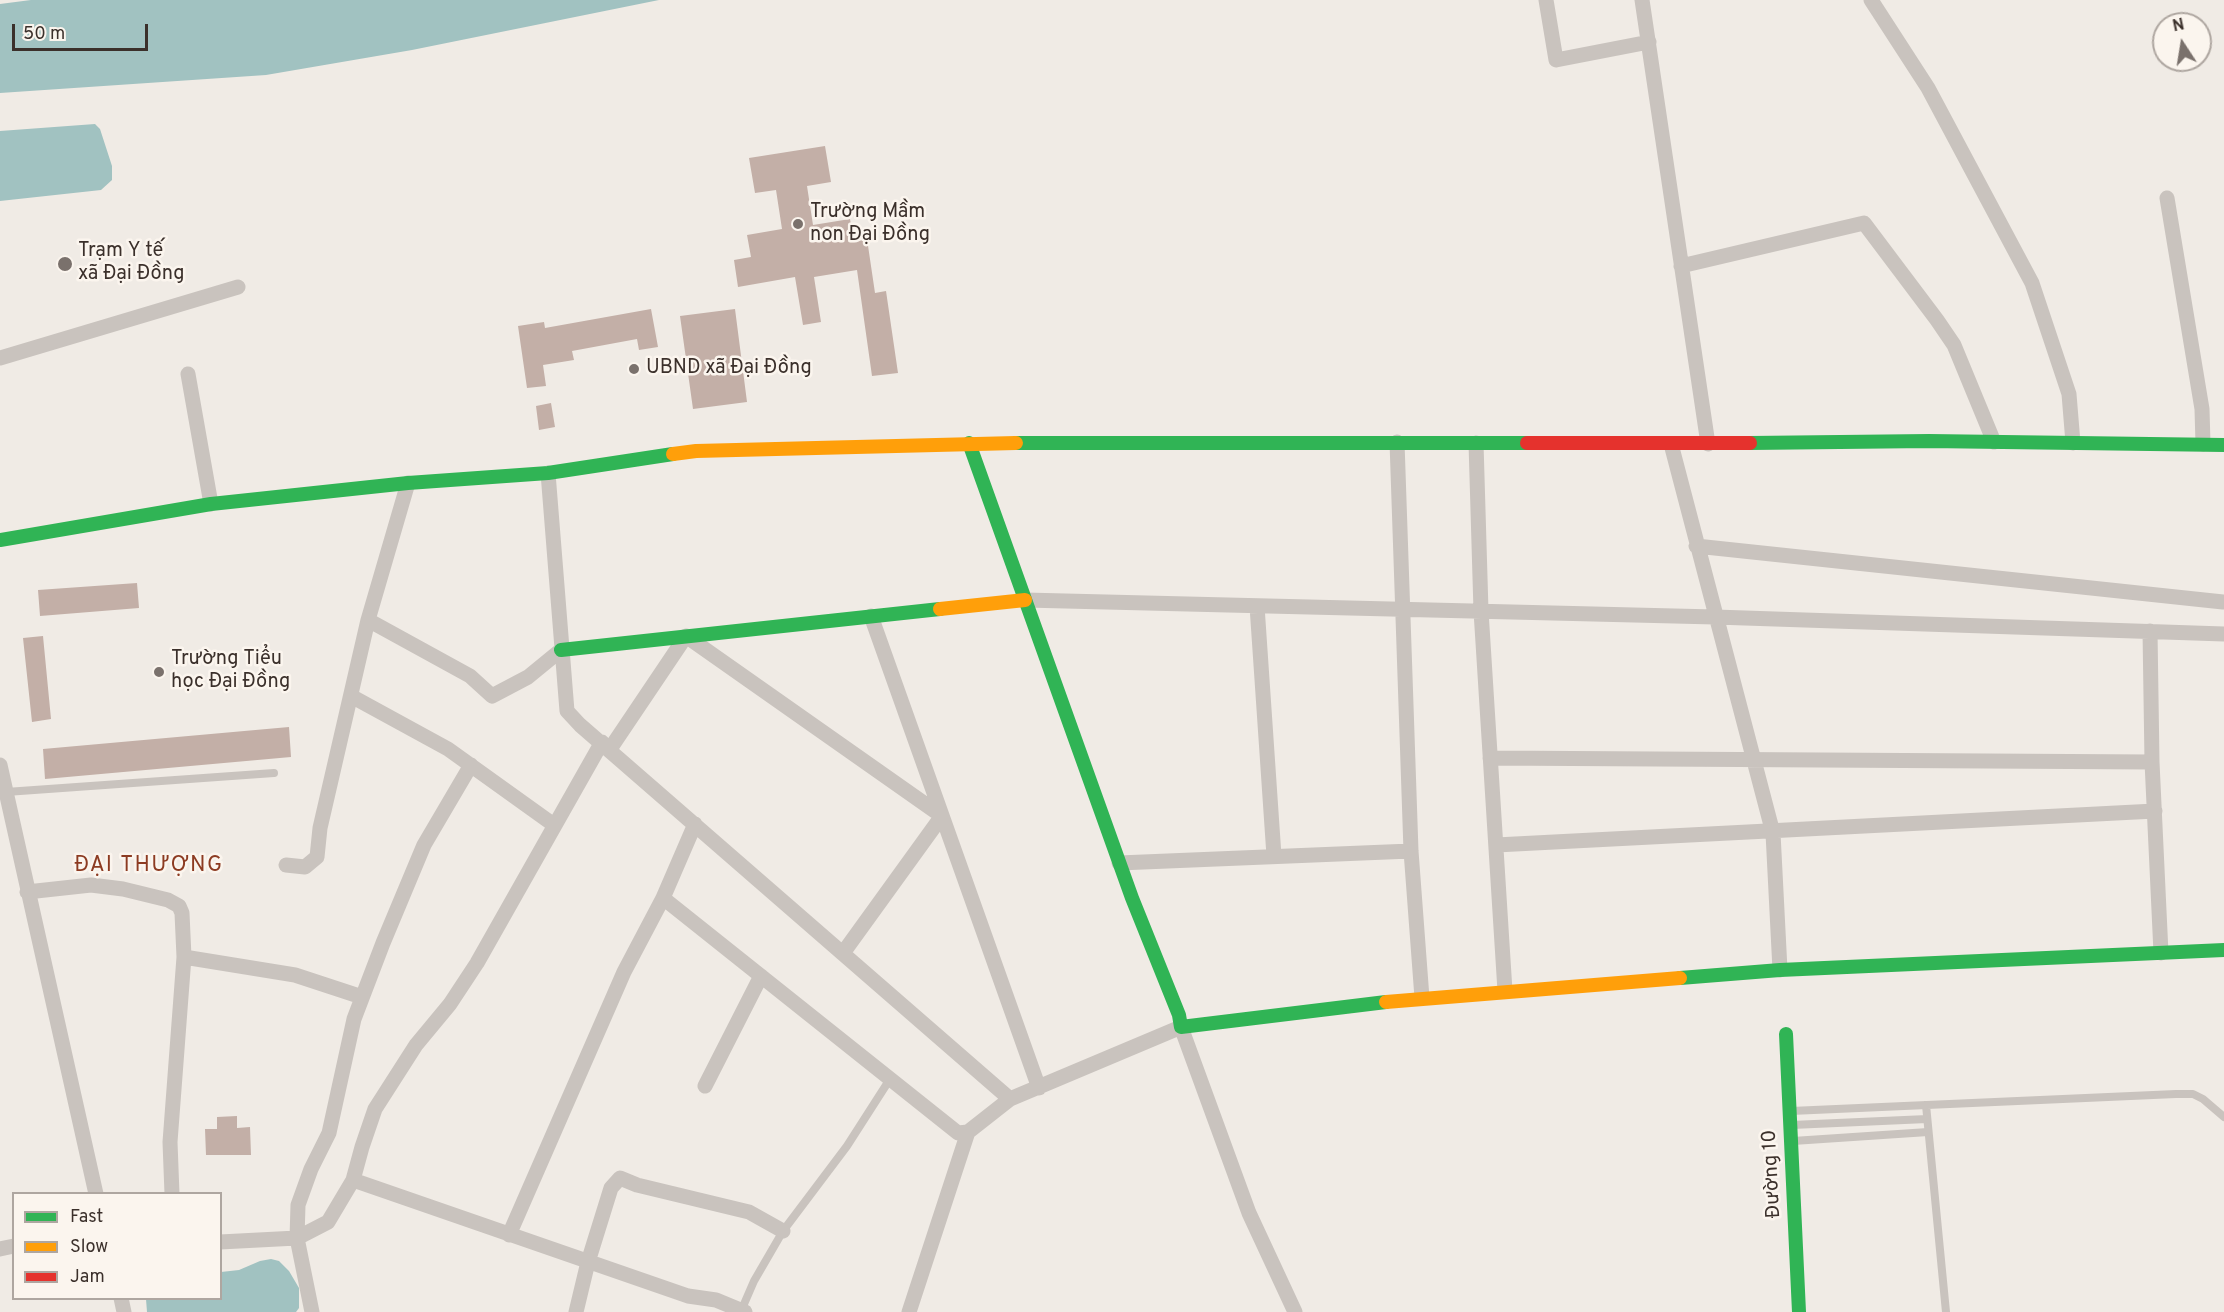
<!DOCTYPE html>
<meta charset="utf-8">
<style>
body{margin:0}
#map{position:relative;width:2224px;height:1312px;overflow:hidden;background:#f0ebe5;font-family:Overpass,sans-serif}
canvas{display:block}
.legend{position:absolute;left:12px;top:1192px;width:210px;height:108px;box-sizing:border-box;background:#fbf5ee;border:2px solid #aea6a0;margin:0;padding:8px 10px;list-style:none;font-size:18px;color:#3b302b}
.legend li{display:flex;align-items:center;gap:12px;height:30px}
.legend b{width:30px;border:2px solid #aea6a0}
.north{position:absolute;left:2152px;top:12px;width:60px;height:60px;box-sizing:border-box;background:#fbf5ee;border:2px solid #aea6a0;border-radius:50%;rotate:348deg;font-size:16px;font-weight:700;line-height:24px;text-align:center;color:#3b302b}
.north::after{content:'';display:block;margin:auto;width:21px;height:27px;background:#7a716c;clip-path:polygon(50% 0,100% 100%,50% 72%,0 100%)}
.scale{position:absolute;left:12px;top:24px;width:136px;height:27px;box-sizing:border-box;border:3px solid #3b302b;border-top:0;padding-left:8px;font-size:18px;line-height:21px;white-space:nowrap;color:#3b302b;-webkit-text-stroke:4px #fbf5ee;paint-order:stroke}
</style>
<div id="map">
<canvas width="2224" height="1312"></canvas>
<ul class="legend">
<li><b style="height:8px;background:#30b455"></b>Fast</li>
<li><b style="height:8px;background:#ff9f0a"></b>Slow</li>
<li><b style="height:8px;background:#e5322d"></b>Jam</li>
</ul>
<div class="north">N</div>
<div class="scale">50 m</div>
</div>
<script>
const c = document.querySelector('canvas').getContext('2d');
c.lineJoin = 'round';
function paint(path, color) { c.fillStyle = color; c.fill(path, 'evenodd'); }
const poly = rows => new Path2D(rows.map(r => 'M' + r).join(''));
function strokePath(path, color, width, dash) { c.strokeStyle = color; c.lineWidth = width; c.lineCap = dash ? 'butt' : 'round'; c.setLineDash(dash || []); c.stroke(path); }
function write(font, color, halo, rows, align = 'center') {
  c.font = font + ' Overpass,sans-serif'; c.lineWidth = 5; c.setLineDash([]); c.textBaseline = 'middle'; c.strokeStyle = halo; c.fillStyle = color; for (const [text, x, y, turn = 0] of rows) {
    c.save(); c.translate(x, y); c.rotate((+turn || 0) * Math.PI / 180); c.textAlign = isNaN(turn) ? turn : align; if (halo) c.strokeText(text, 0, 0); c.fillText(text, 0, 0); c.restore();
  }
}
paint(poly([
 [31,0,659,0,412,50,266,75,0,93,0,4],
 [95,124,100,129,112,166,112,180,101,190,0,201,0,131],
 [271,1259,279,1261,289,1271,299,1288,299,1308,296,1312,147,1312,146,1299,220,1298,221,1272,239,1270,260,1261]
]), '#a1c2c1');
paint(poly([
 [825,146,831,182,807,186,813,225,850,219,854,242,867,239,875,293,886,291,898,373,872,376,857,270,814,277,821,322,803,325,795,277,738,287,734,260,751,257,747,235,782,229,776,190,755,193,749,158],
 [651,309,658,347,639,350,637,339,572,351,574,360,543,365,546,386,527,388,518,326,544,322,545,328],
 [735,309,747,402,693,409,680,316],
 [551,403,555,427,539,430,536,406],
 [137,583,139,608,40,616,38,590],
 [43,636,51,719,32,722,23,638],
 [289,727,291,757,45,779,43,749],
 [237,1116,237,1128,250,1127,251,1155,206,1155,205,1129,217,1129,217,1117]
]), '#c3afa7');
strokePath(poly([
 [6,792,274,773],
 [1926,1105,1946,1312],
 [1791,1111,2176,1094,2193,1094,2203,1099,2224,1117],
 [1792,1125,1927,1119],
 [1793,1141,1928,1132],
 [741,1311,754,1281,783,1231,847,1146,890,1079]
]), '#c9c3be', 8);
strokePath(poly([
 [1546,0,1556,60,1649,42],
 [1642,0,1708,444],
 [1871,0,1928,88,2032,283,2069,394,2073,443],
 [2167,198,2202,409,2203,444],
 [1681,266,1864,223,1937,320,1954,345,1994,442],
 [0,358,238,287],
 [188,374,211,504],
 [1397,442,1411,851,1422,998],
 [1476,443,1481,611,1505,991],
 [1671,444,1773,833,1780,970],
 [548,473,567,711,580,725,1010,1099],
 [1696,546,2223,602],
 [1025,600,1715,617,2224,634],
 [1257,606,1274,856],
 [871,616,1039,1088],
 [368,620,470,676,492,696,528,677,561,650],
 [351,696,448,749,554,825],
 [610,749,686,636,942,816,843,953],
 [1490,758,2152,762,2150,631],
 [2152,762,2161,953],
 [0,765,96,1194],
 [1496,845,2155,811],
 [1119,863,1411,851],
 [286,865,305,867,317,857,320,828,368,620,408,483],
 [27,892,91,885,123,889,168,900,179,906,182,913,184,957],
 [663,898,958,1133,968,1132],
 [705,1086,761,976],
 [353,1180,688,1296,716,1300,745,1312],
 [172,1194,170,1142,184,957,295,975,362,997],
 [509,1235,624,972,663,898,695,824],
 [220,1242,297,1238,328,1222,353,1180,362,1147,375,1109,416,1045,450,1004,477,963,602,742],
 [0,1249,14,1246],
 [121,1298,124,1312],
 [312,1312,297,1238,298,1205,311,1169,329,1133,354,1019,383,943,424,845,471,765],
 [576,1312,588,1262,611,1188,620,1178,637,1185,749,1212,783,1231],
 [909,1312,968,1132,1010,1099,1181,1027,1249,1213,1295,1312]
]), '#c9c3be', 15);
strokePath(poly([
 [969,443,1132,898,1179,1015,1181,1027,1386,1002],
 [1016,443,1527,443],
 [1750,443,1929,441,2224,445],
 [0,540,211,504,408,483,548,473,673,454],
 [561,650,940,609],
 [1680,978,1780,970,2224,950],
 [1786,1034,1799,1312]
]), '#30b455', 14);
strokePath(poly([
 [673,454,696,451,1016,443],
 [940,609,1025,600],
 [1386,1002,1680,978]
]), '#ff9f0a', 14);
strokePath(poly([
 [1527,443,1750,443]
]), '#e5322d', 14);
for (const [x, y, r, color] of [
 [798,224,6,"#7a716c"],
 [65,264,8,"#7a716c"],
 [634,369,6,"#7a716c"],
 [159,672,6,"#7a716c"]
]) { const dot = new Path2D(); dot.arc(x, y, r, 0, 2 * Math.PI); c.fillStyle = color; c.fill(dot); strokePath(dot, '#fbf5ee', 2); }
write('20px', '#3b302b', '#fbf5ee', [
 ["Trường Mầm",810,213],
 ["non Đại Đồng",810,236],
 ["Trạm Y tế",78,252],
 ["xã Đại Đồng",78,275],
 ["UBND xã Đại Đồng",646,369],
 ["Trường Tiểu",171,660],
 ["học Đại Đồng",171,683]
], 'left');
write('20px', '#3b302b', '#fbf5ee', [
 ["Đường 10",1773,1174,-93]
]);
c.letterSpacing = '1.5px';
write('22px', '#8c3b22', '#fbf5ee', [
 ["ĐẠI THƯỢNG",149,867]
]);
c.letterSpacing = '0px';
</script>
